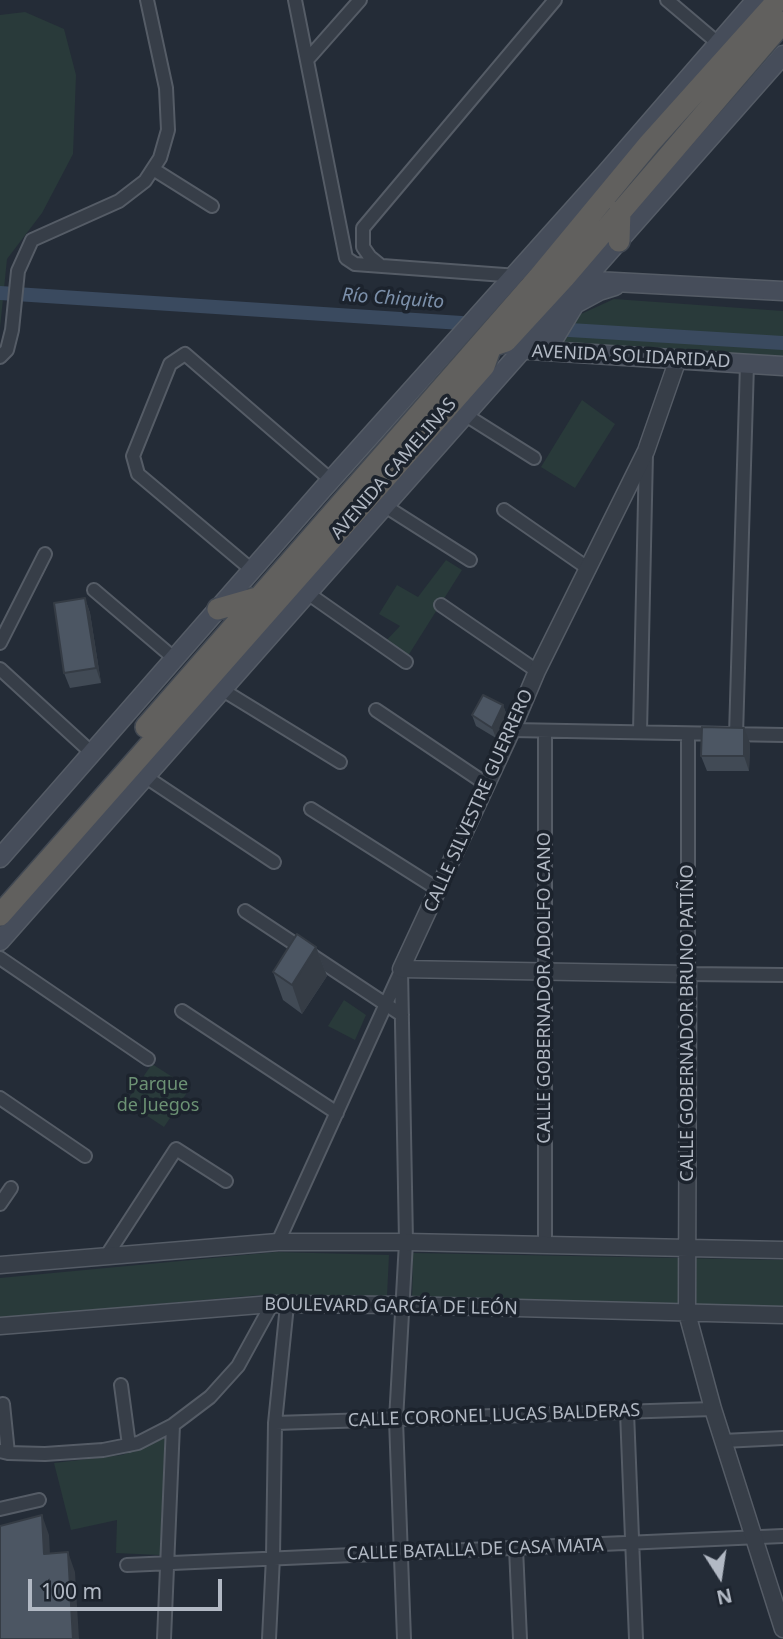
<!DOCTYPE html>
<meta charset="utf-8">
<style>
body{margin:0}
#map{position:relative;width:783px;height:1639px;overflow:hidden;background:#242c37;font-family:"Noto Sans",sans-serif}
canvas{display:block}
.north{position:absolute;left:685px;top:1541px;width:70px;height:70px;-webkit-text-stroke:5px #1c232d;paint-order:stroke;rotate:168deg;font-size:19px;font-weight:700;line-height:28px;text-align:center;color:#b2b9c4}
.north::after{content:'';display:block;margin:auto;width:24px;height:32px;background:#b2b9c4;clip-path:polygon(50% 0,100% 100%,50% 72%,0 100%)}
.scale{position:absolute;left:28px;top:1579px;width:194px;height:32px;box-sizing:border-box;border:4px solid #b2b9c4;border-top:0;padding-left:9px;font-size:21px;line-height:24px;white-space:nowrap;color:#b2b9c4;-webkit-text-stroke:5px #1c232d;paint-order:stroke}
</style>
<div id="map">
<canvas width="783" height="1639"></canvas>
<div class="north">N</div>
<div class="scale">100 m</div>
</div>
<script>
const c = document.querySelector('canvas').getContext('2d');
c.lineJoin = 'round';
function paint(path, color) { c.fillStyle = color; c.fill(path, 'evenodd'); }
const poly = rows => new Path2D(rows.map(r => 'M' + r).join(''));
function strokePath(path, color, width, dash) { c.strokeStyle = color; c.lineWidth = width; c.lineCap = dash ? 'butt' : 'round'; c.setLineDash(dash || []); c.stroke(path); }
function write(font, color, halo, rows, align = 'center') {
  c.font = font + ' "Noto Sans",sans-serif'; c.lineWidth = 7; c.setLineDash([]); c.textBaseline = 'middle'; c.strokeStyle = halo; c.fillStyle = color; for (const [text, x, y, turn = 0] of rows) {
    c.save(); c.translate(x, y); c.rotate((+turn || 0) * Math.PI / 180); c.textAlign = isNaN(turn) ? turn : align; if (halo) c.strokeText(text, 0, 0); c.fillText(text, 0, 0); c.restore();
  }
}
paint(poly([
 [25,12,64,29,76,75,73,154,42,213,7,259,0,328,0,15],
 [614,299,783,311,783,368,553,352,581,314],
 [582,400,615,424,575,488,541,467],
 [446,560,462,570,406,659,383,644,400,626,379,614,397,585,418,597],
 [344,1000,366,1015,355,1040,328,1026],
 [152,1064,190,1088,164,1127,126,1102],
 [276,1252,389,1255,387,1296,260,1295,0,1318,0,1278],
 [413,1253,783,1260,783,1309,412,1301],
 [165,1438,160,1555,116,1553,117,1520,71,1530,54,1463,122,1455]
]), '#293a3a');
strokePath(poly([
 [0,293,477,324],
 [553,329,783,343]
]), '#3a4a5f', 14);
const minor = poly([
 [295,0,346,258,355,264,518,276],
 [667,0,719,44],
 [307,60,360,0],
 [153,169,212,206],
 [381,266,370,257,363,247,363,228,555,0],
 [0,357,7,350,12,330,18,271,32,240,119,201,145,181,160,158,168,130,166,88,147,0],
 [464,414,534,458],
 [385,506,470,560],
 [504,510,589,569],
 [252,570,138,474,133,456,170,364,185,354,331,480],
 [94,590,175,659],
 [306,592,406,662],
 [441,605,537,671],
 [0,643,45,554],
 [0,669,92,753],
 [221,689,340,762],
 [376,710,486,784],
 [512,730,783,735],
 [545,731,545,1245],
 [640,732,646,453],
 [688,734,688,974,783,975],
 [736,735,747,364],
 [146,777,274,862],
 [311,809,439,890],
 [245,911,402,1015],
 [0,958,148,1059],
 [401,969,406,1242,396,1420,404,1639],
 [182,1011,337,1113],
 [0,1098,85,1156],
 [0,1204,11,1188],
 [278,1242,400,973],
 [107,1255,176,1149,226,1181],
 [121,1385,129,1445],
 [3,1404,8,1453],
 [627,1412,636,1639],
 [275,1423,713,1409],
 [723,1441,783,1438],
 [0,1451,8,1453,45,1454,103,1450,138,1443,173,1425,210,1397,238,1366,272,1304],
 [0,1509,39,1500],
 [516,1548,520,1639],
 [127,1565,783,1536],
 [164,1639,173,1425],
 [269,1639,273,1557,275,1423,287,1305]
]);
const tertiary = poly([
 [678,359,646,451,537,671,512,730,401,969,688,974,687,1313,713,1409,783,1629],
 [0,1265,278,1242,406,1242,783,1250],
 [0,1326,272,1304,403,1305,783,1315]
]);
const secondary = poly([
 [577,280,783,291],
 [514,349,783,366],
 [547,350,575,304,599,291,615,286],
 [0,858,322,490,605,174,756,0],
 [0,941,783,55]
]);
const trunk = poly([
 [619,241,620,211],
 [218,609,260,597],
 [146,727,539,277,649,144,778,0],
 [0,915,484,366,491,346,506,341,564,278,783,22]
]);
strokePath(minor, '#555c66', 16);
strokePath(tertiary, '#555c66', 19);
strokePath(secondary, '#555c66', 21);
strokePath(trunk, '#424953', 24);
strokePath(minor, '#373e48', 12);
strokePath(tertiary, '#373e48', 16);
strokePath(secondary, '#464d5a', 18);
strokePath(trunk, '#61605e', 21);
paint(poly([
 [85,598,90,613,101,683,70,688,64,673],
 [503,705,507,716,496,738,476,726,472,715],
 [750,743,749,771,707,771,701,756],
 [316,947,327,976,302,1014,283,1000,273,972]
]), '#414a55');
paint(poly([
 [85,598,90,613,101,683,96,668],
 [503,705,507,716,496,738,492,728],
 [744,728,750,743,749,771,744,756],
 [316,947,327,976,302,1014,292,985],
 [42,1515,49,1535,51,1574,44,1554],
 [68,1552,75,1572,79,1639,73,1639]
]), '#353c45');
const building = poly([
 [85,598,96,668,64,673,54,603,85,598],
 [483,695,503,705,492,728,472,715,483,695],
 [702,727,744,728,744,756,701,756,702,727],
 [297,934,316,947,292,985,273,972,297,934],
 [42,1515,44,1554,68,1552,73,1639,0,1639,0,1526,42,1515]
]);
paint(building, '#4c5663');
strokePath(building, '#353c45', 2);
write('18px', '#b2b9c4', '#1c232d', [
 ["AVENIDA SOLIDARIDAD",631,357,3],
 ["AVENIDA CAMELINAS",394,469,-49],
 ["CALLE SILVESTRE GUERRERO",479,801,-66],
 ["CALLE GOBERNADOR ADOLFO CANO",545,988,-90],
 ["CALLE GOBERNADOR BRUNO PATIÑO",688,1023,-90],
 ["BOULEVARD GARCÍA DE LEÓN",391,1307,1],
 ["CALLE CORONEL LUCAS BALDERAS",494,1416,-2],
 ["CALLE BATALLA DE CASA MATA",475,1550,-2]
]);
write('18px', '#6c9274', '#1c232d', [
 ["Parque",158,1085],
 ["de Juegos",158,1106]
]);
write('italic 19px', '#7c90aa', '#1c232d', [
 ["Río Chiquito",393,299,4]
]);
</script>
